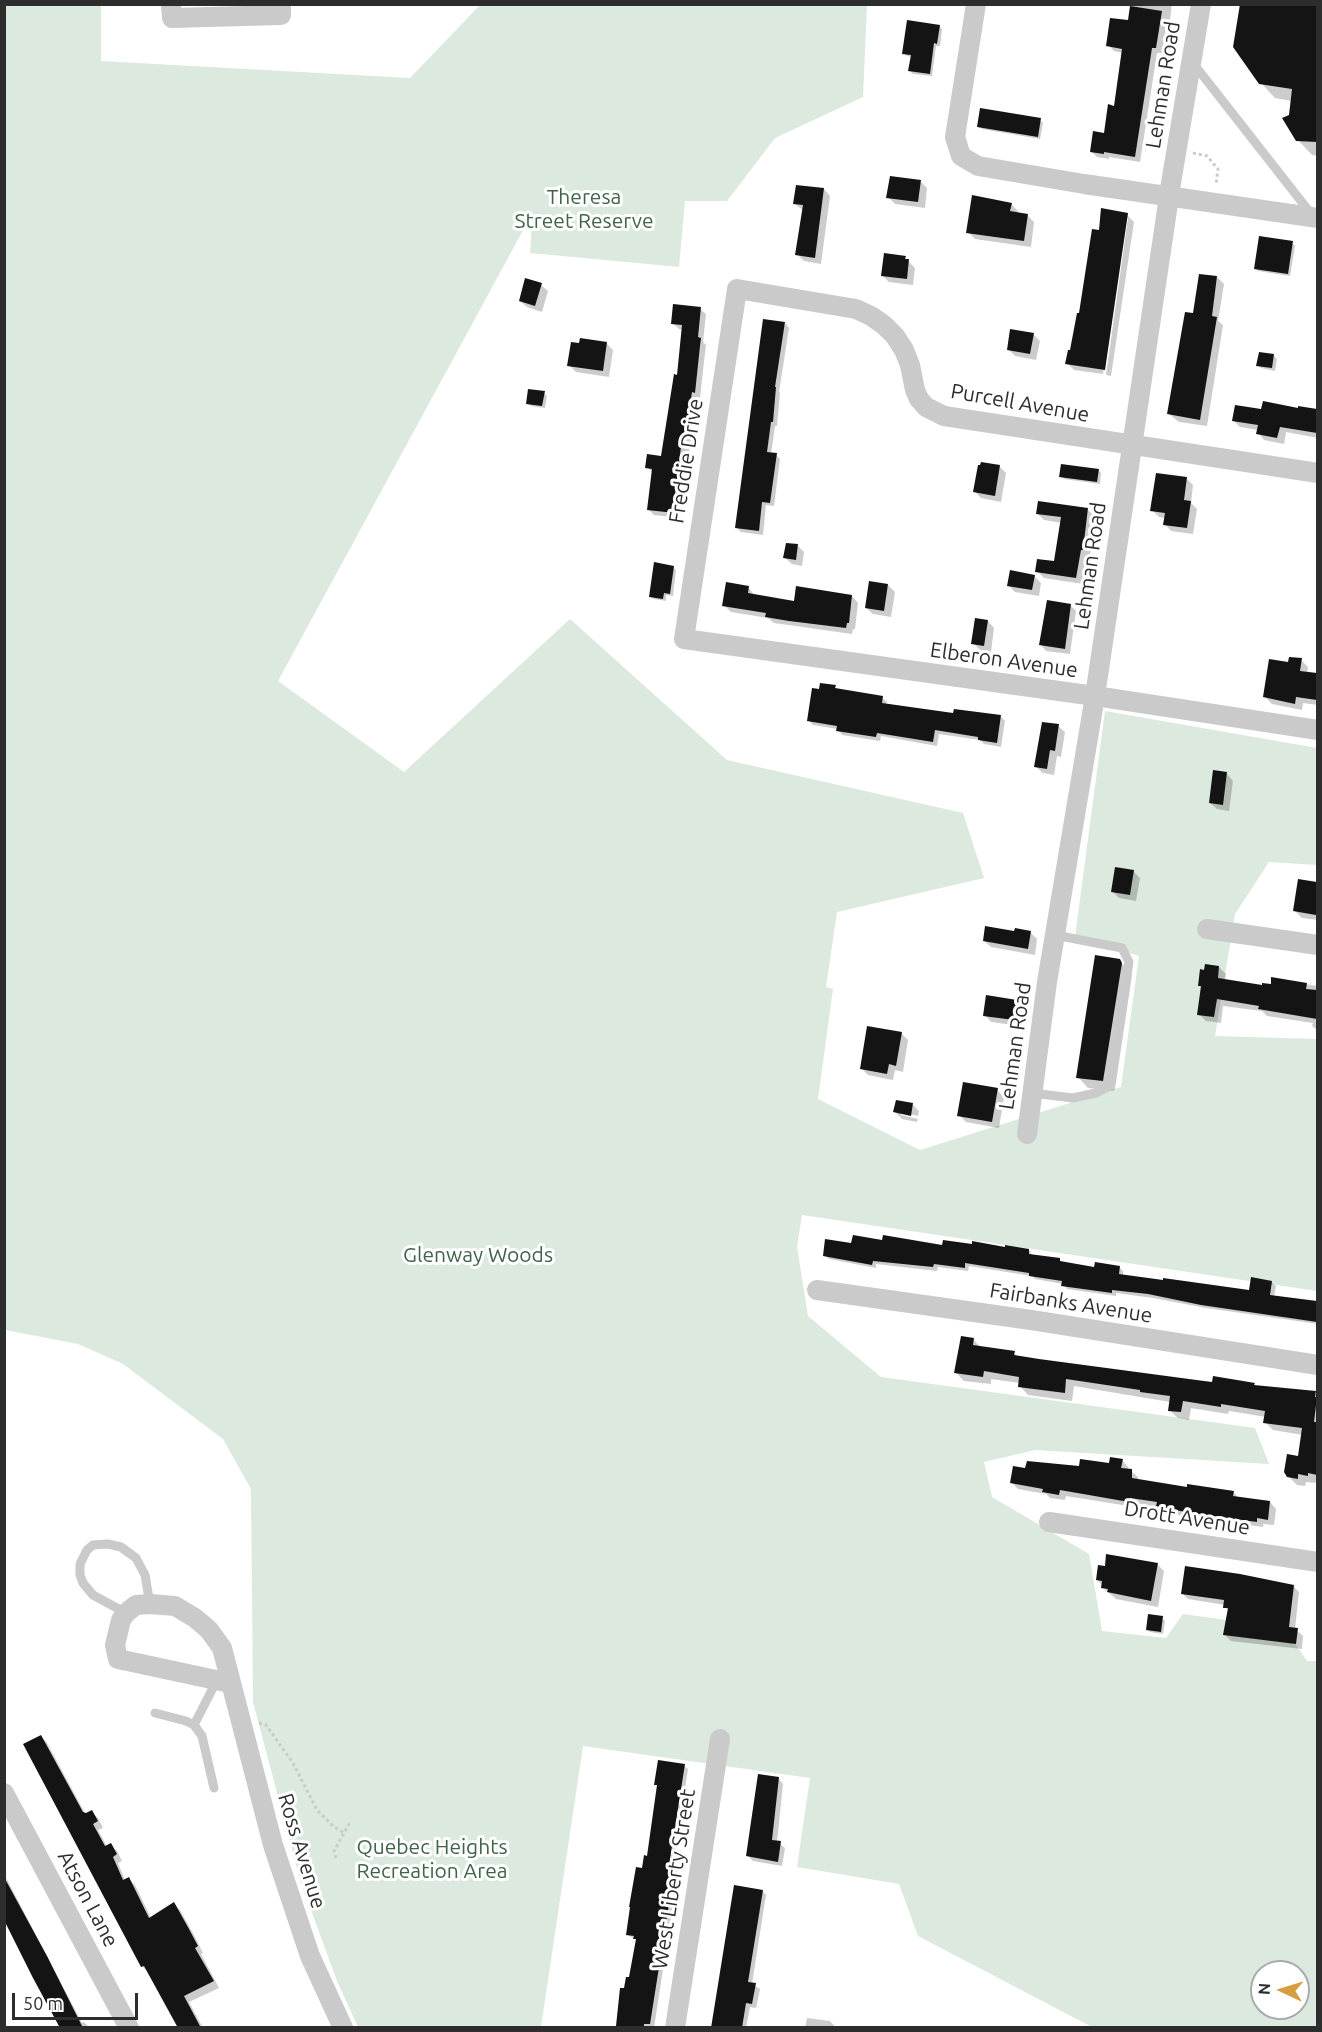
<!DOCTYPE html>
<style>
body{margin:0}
#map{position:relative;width:1322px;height:2032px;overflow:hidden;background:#fff;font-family:Ubuntu,sans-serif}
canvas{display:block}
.frame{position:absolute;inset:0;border:6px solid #2d2d2d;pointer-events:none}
.north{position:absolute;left:1250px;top:1960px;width:60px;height:60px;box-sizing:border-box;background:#fff;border:2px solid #ababab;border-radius:50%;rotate:274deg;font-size:16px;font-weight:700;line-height:24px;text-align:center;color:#2d2d2d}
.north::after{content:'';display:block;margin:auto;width:21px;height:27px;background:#d59e3e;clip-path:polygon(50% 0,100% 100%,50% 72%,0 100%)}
.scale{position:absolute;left:12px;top:1993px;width:126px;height:27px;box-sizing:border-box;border:3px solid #2d2d2d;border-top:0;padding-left:8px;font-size:18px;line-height:21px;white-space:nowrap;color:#2d2d2d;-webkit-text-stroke:4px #fff;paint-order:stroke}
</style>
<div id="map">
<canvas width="1322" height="2032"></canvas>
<div class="frame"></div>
<div class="north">N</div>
<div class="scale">50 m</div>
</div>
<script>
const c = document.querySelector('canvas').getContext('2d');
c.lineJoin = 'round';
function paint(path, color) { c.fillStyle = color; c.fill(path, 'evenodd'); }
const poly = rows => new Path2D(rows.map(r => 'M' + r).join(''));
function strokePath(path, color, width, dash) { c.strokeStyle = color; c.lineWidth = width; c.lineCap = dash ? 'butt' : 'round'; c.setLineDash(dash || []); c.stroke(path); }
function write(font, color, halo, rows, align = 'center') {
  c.font = font + ' Ubuntu,sans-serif'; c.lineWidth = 6; c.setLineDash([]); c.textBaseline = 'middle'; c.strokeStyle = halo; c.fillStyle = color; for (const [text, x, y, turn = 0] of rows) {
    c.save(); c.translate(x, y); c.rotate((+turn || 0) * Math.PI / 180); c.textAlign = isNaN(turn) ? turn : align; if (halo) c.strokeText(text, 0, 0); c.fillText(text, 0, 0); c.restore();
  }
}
paint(poly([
 [4,5,101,5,101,61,410,78,480,5,867,5,863,97,775,138,727,201,685,201,679,267,530,253,533,212,278,681,404,772,570,619,727,760,963,813,984,878,837,912,826,987,833,989,818,1099,920,1150,1121,1087,1139,956,1075,937,1105,711,1317,748,1317,865,1269,862,1235,914,1215,1036,1317,1039,1317,1291,802,1215,797,1247,808,1316,881,1377,1255,1428,1269,1464,1035,1450,984,1462,992,1497,1089,1554,1102,1631,1166,1638,1183,1614,1284,1628,1307,1661,1317,1661,1317,2027,1092,2027,918,1936,899,1884,797,1867,810,1778,583,1746,541,2027,358,2027,337,1981,300,1880,253,1702,251,1489,223,1439,123,1364,78,1344,5,1330],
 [1262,1972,1298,1972,1298,2008,1262,2008]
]), '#dce9de');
paint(poly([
 [1132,4,1172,4,1169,27,1166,27,1162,53,1157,53,1140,162,1109,157,1109,159,1097,157,1092,152,1105,135,1116,107,1123,53,1114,51,1108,45,1130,22],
 [1242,4,1318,4,1318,156,1312,155,1298,140,1290,116,1292,101,1275,98,1261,83],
 [939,26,942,29,940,46,936,46,932,76,913,74,910,71,912,57,907,56,904,53],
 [1040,120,1043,123,1040,139,982,129,979,126],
 [921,182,927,188,925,208,895,204,888,197],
 [824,189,830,196,821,264,804,261,797,254,804,211,795,204],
 [1011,204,1018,211,1017,214,1027,215,1034,222,1031,247,975,239,968,232],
 [1127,215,1134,222,1111,376,1106,375,1128,218,1125,218,1103,374,1074,370,1067,363,1072,352,1100,232],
 [1292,243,1295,246,1290,276,1258,271,1255,268],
 [905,258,915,268,913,285,889,282,882,275],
 [1217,277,1224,284,1218,321,1223,325,1207,426,1179,422,1169,414,1194,315],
 [541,285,548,291,542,312,527,307,520,301],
 [700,309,706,314,703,342,706,345,705,353,700,398,697,397,689,452,687,452,680,499,682,501,680,518,654,515,648,509,653,473,647,467,662,458,678,377,683,330,679,329,673,323],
 [785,323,789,328,779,392,780,393,777,426,775,426,771,454,776,455,780,459,774,506,766,505,763,535,741,532,736,527],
 [1033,334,1040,341,1036,360,1015,356,1008,349],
 [607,344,613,350,609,377,576,372,569,365],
 [1274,356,1277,359,1275,371,1261,368,1258,365],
 [544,393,547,396,545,408,531,406,528,403],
 [1300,407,1318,410,1318,438,1286,432,1284,444,1264,440,1258,433,1258,430,1240,427,1234,421,1262,411,1299,410],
 [999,466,1006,473,1001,502,981,498,975,492],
 [1098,470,1101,473,1100,484,1064,479,1061,476],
 [1186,478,1193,485,1191,503,1197,509,1193,534,1171,531,1165,524,1166,518,1159,517,1152,510],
 [1088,510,1095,517,1090,556,1087,556,1083,584,1044,578,1037,571,1056,563,1062,523,1044,520,1037,513],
 [798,546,804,552,802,566,792,564,785,558],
 [673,567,676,570,673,596,666,595,666,601,654,599,651,596],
 [1034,576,1041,583,1039,596,1015,592,1009,586],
 [888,585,895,592,891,617,873,614,866,608],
 [748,587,755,596,795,603,852,596,858,603,855,629,853,629,852,634,774,623,768,618,731,612,724,605],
 [1070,605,1076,611,1070,654,1046,651,1041,645],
 [988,621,994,628,991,652,980,650,973,643],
 [1301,660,1308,667,1307,674,1318,675,1318,705,1303,703,1302,710,1272,704,1265,697,1290,664],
 [835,687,838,690,882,698,887,702,886,705,955,715,1001,717,1005,721,1001,747,984,744,980,740,939,734,937,746,881,736,880,741,842,735,838,729,813,725,809,721],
 [1058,726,1065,732,1061,757,1057,756,1054,775,1043,773,1036,767],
 [1227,774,1233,781,1229,811,1217,809,1210,803],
 [1133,871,1140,878,1136,901,1119,898,1112,891],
 [1300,881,1318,884,1318,920,1302,918,1295,911],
 [1016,932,1030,932,1037,939,1035,955,991,947,984,941],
 [1119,960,1132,975,1115,1089,1113,1091,1088,1088,1078,1077],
 [1219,967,1226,974,1225,981,1263,986,1272,985,1273,979,1318,986,1318,1031,1312,1026,1313,1023,1267,1016,1262,1011,1223,1006,1221,1023,1206,1021,1199,1014,1203,989,1199,985],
 [1016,1001,1023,1008,1021,1026,991,1022,985,1015],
 [901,1033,908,1040,903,1072,895,1070,893,1080,868,1075,861,1068],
 [997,1090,1004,1097,999,1128,966,1122,959,1115],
 [912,1104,919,1111,918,1116,901,1112,901,1115,918,1119,917,1122,902,1119,895,1112],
 [883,1242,1029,1250,1033,1256,1059,1260,1063,1263,1095,1269,1119,1267,1123,1271,1123,1276,1250,1292,1271,1282,1276,1286,1274,1297,1318,1302,1318,1324,1206,1308,1153,1298,1116,1293,1116,1296,1067,1289,1063,1284,1035,1279,1032,1276,969,1266,968,1271,938,1267,937,1271,876,1264,876,1268,829,1259,824,1255,853,1245],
 [973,1339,981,1348,1014,1353,1018,1357,1204,1383,1254,1384,1256,1387,1318,1394,1318,1481,1316,1481,1315,1483,1306,1482,1305,1486,1297,1485,1288,1476,1300,1458,1303,1435,1273,1430,1265,1422,1266,1417,1229,1411,1228,1414,1191,1408,1189,1420,1178,1418,1169,1410,1170,1402,1074,1386,1072,1401,1028,1395,1020,1386,1020,1383,991,1379,991,1384,964,1381,956,1373],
 [1122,1460,1128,1467,1128,1470,1131,1471,1138,1477,1138,1480,1188,1488,1233,1492,1239,1498,1270,1502,1276,1509,1274,1525,1263,1524,1263,1527,1192,1518,1164,1512,1158,1507,1136,1503,1135,1507,1066,1496,1065,1500,1050,1498,1046,1494,1018,1489,1012,1483,1027,1470,1110,1465],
 [1157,1564,1164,1571,1158,1607,1116,1599,1103,1588,1103,1586,1097,1580],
 [1293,1586,1299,1592,1295,1629,1303,1636,1302,1649,1231,1641,1225,1635,1229,1611,1225,1607,1225,1605,1188,1599,1182,1593],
 [1162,1618,1165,1621,1163,1634,1150,1632,1147,1629],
 [41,1736,47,1743,86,1815,91,1812,98,1818,103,1828,98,1830,107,1847,110,1845,117,1851,122,1861,118,1863,125,1880,128,1879,135,1885,151,1918,174,1904,180,1910,195,1937,203,1953,201,1954,219,1988,189,2002,203,2028,175,2028,179,2026,149,1973,143,1967,112,1907],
 [684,1766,688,1769,674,1861,679,1865,654,2028,618,2028,621,1989,626,1990,630,1979,637,1940,628,1935,644,1870,649,1857,658,1786,656,1784],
 [778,1778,783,1784,777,1842,785,1848,782,1866,753,1861,748,1856],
 [4,1874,82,2023,84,2022,89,2028,66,2028,4,1917],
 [762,1891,766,1895,752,1984,760,1989,756,2008,750,2007,746,2028,713,2028],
 [807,2018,830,2021,836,2028,805,2028]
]), '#0003');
paint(poly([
 [1240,4,1317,4,1317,142,1296,141,1282,118,1289,115,1292,89,1259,84,1233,47],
 [1130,6,1162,11,1156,48,1152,48,1135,157,1104,152,1104,154,1090,152,1093,131,1104,133,1108,104,1114,106,1122,49,1106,46,1110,18,1128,20],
 [907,20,940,25,937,44,934,43,930,74,908,71,911,55,902,54],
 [980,108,1041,118,1038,137,977,127],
 [890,176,921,180,918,202,886,198],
 [796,185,824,188,815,258,795,255,803,205,793,204],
 [972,195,1012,203,1010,211,1028,214,1024,241,966,233],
 [1101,208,1128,213,1105,370,1065,364,1068,350,1070,350,1077,313,1079,313,1092,229,1099,230],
 [1259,236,1293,241,1288,274,1254,269],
 [884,253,906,256,905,259,909,259,907,279,881,276],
 [1199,274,1217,276,1212,316,1217,317,1200,420,1167,414,1185,312,1193,313],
 [525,278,542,283,535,306,519,301],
 [673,304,701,307,698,337,701,338,700,346,695,393,692,392,684,447,681,447,675,494,677,494,675,513,647,510,652,469,645,468,647,454,661,456,674,374,677,375,682,325,671,324],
 [763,319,785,322,775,387,776,387,773,422,771,422,767,452,777,453,770,503,762,502,759,531,735,528],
 [1010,329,1034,333,1030,354,1007,350],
 [580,338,607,342,603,371,567,366,571,342,579,343],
 [1259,352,1274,354,1272,368,1256,366],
 [528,389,545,391,542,406,526,404],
 [1263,401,1298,408,1298,406,1317,409,1317,433,1280,427,1277,438,1256,434,1258,425,1232,421,1235,405,1261,409],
 [981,462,1000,465,995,496,973,492,978,465,980,465],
 [1061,464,1099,469,1097,482,1059,477],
 [1156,473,1187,477,1184,500,1191,501,1187,528,1163,525,1165,513,1150,511],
 [1038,501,1088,508,1083,550,1081,550,1076,578,1035,572,1037,559,1054,561,1061,517,1036,514],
 [786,543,798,544,796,560,783,558],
 [654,562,674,566,670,594,664,593,663,599,649,597],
 [1010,570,1035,575,1032,590,1007,586],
 [869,581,888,584,884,611,865,608],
 [726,582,749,586,748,593,794,601,796,586,852,595,849,623,847,623,846,628,789,621,765,617,766,613,722,606],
 [1047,600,1071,604,1065,649,1039,645],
 [975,618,988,620,984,646,971,644],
 [1289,657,1302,658,1300,671,1317,673,1317,700,1296,697,1295,704,1263,697,1269,659,1288,662],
 [820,683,836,685,835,688,883,696,882,703,953,713,954,709,1001,715,997,743,978,740,978,737,935,730,933,742,877,733,876,737,836,731,837,726,807,721,812,688,819,689],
 [1042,722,1059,724,1055,751,1050,750,1047,769,1034,767],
 [1213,770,1227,772,1223,805,1209,803],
 [1115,867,1134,870,1130,895,1111,892],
 [1298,879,1317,882,1316,915,1293,911],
 [985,926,1014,931,1015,928,1031,931,1028,949,983,941],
 [1095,955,1120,959,1122,963,1103,1081,1076,1078],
 [1205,964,1219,966,1218,978,1262,985,1262,983,1271,984,1271,977,1307,983,1306,989,1317,990,1317,1019,1258,1009,1259,1006,1217,999,1214,1017,1197,1015,1201,986,1198,986,1200,969,1204,970],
 [986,995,1017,1000,1014,1020,983,1016],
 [867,1026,902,1032,896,1066,889,1064,887,1074,860,1069],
 [963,1082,998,1088,992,1122,957,1116],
 [896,1100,913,1103,911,1116,893,1112],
 [853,1235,882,1240,883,1235,942,1245,943,1240,972,1244,972,1241,1005,1247,1005,1245,1029,1249,1029,1254,1060,1258,1060,1261,1094,1267,1095,1262,1120,1266,1119,1274,1163,1280,1163,1278,1249,1290,1251,1277,1272,1281,1270,1295,1317,1301,1317,1322,1201,1305,1148,1294,1112,1290,1112,1293,1061,1286,1062,1281,1029,1276,1029,1273,965,1263,965,1268,934,1264,933,1267,873,1261,872,1265,823,1256,825,1239,851,1243],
 [961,1336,974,1338,973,1345,1015,1351,1014,1355,1039,1359,1204,1381,1212,1382,1213,1376,1255,1383,1254,1385,1316,1391,1315,1397,1317,1397,1314,1422,1317,1422,1317,1475,1308,1473,1308,1476,1298,1474,1298,1479,1287,1477,1284,1472,1287,1454,1298,1456,1302,1428,1263,1423,1265,1411,1221,1404,1221,1407,1183,1401,1181,1412,1168,1411,1170,1396,1140,1392,1140,1390,1066,1379,1065,1393,1018,1387,1019,1377,984,1371,983,1377,954,1373],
 [1110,1457,1123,1459,1121,1468,1132,1469,1132,1478,1187,1487,1187,1484,1234,1491,1233,1496,1270,1501,1268,1520,1257,1518,1257,1522,1185,1512,1156,1506,1157,1502,1130,1498,1129,1502,1060,1490,1059,1495,1042,1492,1043,1489,1010,1483,1013,1466,1025,1468,1027,1461,1079,1466,1080,1459,1109,1463],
 [1106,1554,1158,1563,1151,1601,1107,1592,1108,1589,1101,1588,1102,1581,1096,1580,1098,1565,1105,1566],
 [1185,1566,1240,1574,1294,1585,1289,1627,1298,1628,1296,1644,1223,1635,1228,1608,1223,1608,1224,1600,1181,1594],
 [1148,1614,1163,1616,1161,1632,1146,1630],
 [41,1735,83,1812,86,1813,92,1810,98,1821,93,1824,105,1846,111,1843,117,1854,113,1857,123,1880,129,1877,149,1918,174,1902,189,1929,198,1946,195,1948,214,1981,184,1996,201,2028,178,2028,144,1966,141,1967,23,1744],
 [658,1760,685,1764,670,1859,676,1860,650,2024,644,2024,644,2028,621,2028,616,2026,620,1988,624,1988,626,1977,629,1977,636,1939,633,1939,634,1936,626,1935,630,1907,629,1907,636,1867,642,1868,644,1855,647,1856,657,1785,654,1785],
 [758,1774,779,1777,772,1840,781,1841,778,1862,746,1856],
 [4,1877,47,1956,83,2028,60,2028,33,1978,4,1920],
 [734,1885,763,1890,748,1982,756,1983,752,2004,746,2003,742,2028,711,2028]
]), '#141414');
strokePath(poly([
 [1193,153,1207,156,1218,169,1216,185],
 [259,1723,266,1725,293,1763,317,1810,333,1826,344,1833],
 [336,1858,334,1851,349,1824,352,1824]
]), '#cacaca', 3, [3, 3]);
strokePath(poly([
 [1193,63,1312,215],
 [1032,1093,1073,1098,1096,1093,1106,1088,1111,1080,1129,962,1122,948,1055,935],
 [126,1613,93,1595,83,1583,80,1575,80,1564,87,1550,93,1545,108,1544,121,1547,136,1558,145,1575,150,1604],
 [155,1713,186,1721,194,1725,202,1736,214,1788],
 [194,1725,217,1680]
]), '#cacaca', 9);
strokePath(poly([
 [171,4,172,18,281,15,281,4],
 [976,4,955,137,961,156,978,166,1084,184,1318,218],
 [1318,473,944,416,926,407,919,399,915,390,910,365,904,350,895,336,884,325,871,316,856,309,737,289,684,639,1095,696,1318,730],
 [1207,929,1318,945],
 [1027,1134,1047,982,1095,696,1171,183,1201,4],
 [817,1290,1031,1320,1318,1365],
 [1049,1522,1318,1562],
 [230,1683,118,1659,115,1645,121,1620,126,1613,136,1605,150,1604,175,1606,195,1618,209,1630,222,1648,273,1845,310,1956,343,2028],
 [4,1793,129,2028],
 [675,2028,720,1739]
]), '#cacaca', 20);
write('21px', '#2d2d2d', '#fff', [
 ["Lehman Road",1163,85,-81],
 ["Purcell Avenue",1020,403,10],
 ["Freddie Drive",686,461,-81],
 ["Lehman Road",1090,566,-82],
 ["Elberon Avenue",1004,660,8],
 ["Lehman Road",1015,1046,-82],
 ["Fairbanks Avenue",1071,1303,9],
 ["Drott Avenue",1187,1518,9],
 ["Ross Avenue",302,1851,73],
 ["West Liberty Street",674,1879,-81],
 ["Atson Lane",88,1899,62]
]);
write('21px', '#3f6448', '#fff', [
 ["Theresa",584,197],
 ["Street Reserve",584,221],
 ["Glenway Woods",478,1255],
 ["Quebec Heights",432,1847],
 ["Recreation Area",432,1871]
]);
</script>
